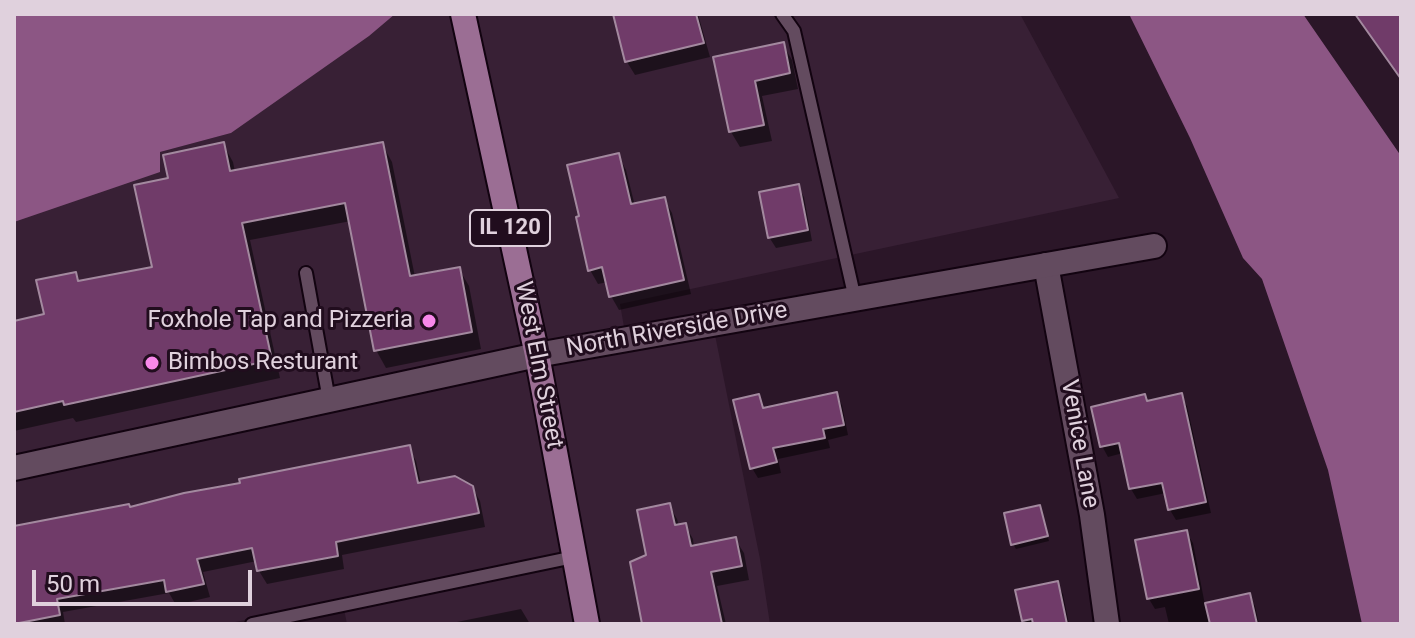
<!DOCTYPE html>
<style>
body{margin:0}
#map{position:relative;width:1415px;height:638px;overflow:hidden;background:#2b1628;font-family:Roboto,sans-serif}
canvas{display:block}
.frame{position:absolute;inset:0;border:16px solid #e0d1dd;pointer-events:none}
.scale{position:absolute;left:32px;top:570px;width:220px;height:36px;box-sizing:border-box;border:4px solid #e0d1dd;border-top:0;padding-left:10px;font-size:24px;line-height:28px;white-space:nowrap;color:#e0d1dd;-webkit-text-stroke:6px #210d1e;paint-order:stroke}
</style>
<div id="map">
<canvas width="1415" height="638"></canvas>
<div class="frame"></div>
<div class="scale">50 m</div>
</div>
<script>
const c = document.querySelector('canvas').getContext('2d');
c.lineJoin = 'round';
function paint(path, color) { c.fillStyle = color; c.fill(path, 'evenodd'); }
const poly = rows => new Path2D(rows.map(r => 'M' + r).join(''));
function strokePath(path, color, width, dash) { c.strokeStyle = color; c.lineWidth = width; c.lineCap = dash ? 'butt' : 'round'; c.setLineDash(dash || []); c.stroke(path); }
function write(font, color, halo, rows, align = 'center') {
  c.font = font + ' Roboto,sans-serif'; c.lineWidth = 6; c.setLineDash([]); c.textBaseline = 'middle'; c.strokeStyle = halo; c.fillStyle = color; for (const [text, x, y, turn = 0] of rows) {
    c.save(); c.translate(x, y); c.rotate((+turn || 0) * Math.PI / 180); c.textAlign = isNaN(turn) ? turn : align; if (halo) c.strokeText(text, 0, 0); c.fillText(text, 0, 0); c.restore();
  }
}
paint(poly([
 [394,14,455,14,524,349,14,459,14,218,160,152,231,133],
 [475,14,1020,14,1119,198,620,304,624,327,548,340],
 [714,330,760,559,770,624,592,624,545,363],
 [528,367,579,624,347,624,342,599,226,624,14,624,14,473]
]), '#382035');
paint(poly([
 [14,14,395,14,369,36,231,133,160,152,160,172,14,222],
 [1129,14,1303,14,1401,156,1401,624,1362,624,1328,470,1262,279,1243,258,1190,138]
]), '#8c5684');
paint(poly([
 [615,14,698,14,710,57,635,75,627,62],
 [783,45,792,60,798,89,762,96,772,141,740,147,731,132,716,59],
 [223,144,233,162,235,172,382,144,392,162,415,277,459,269,469,286,481,349,386,368,376,350,351,221,250,240,280,378,76,422,73,418,14,431,14,323,46,316,75,274,80,283,154,269,171,179],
 [618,155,626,170,635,206,664,199,672,213,691,294,619,310,611,296,608,282,598,284,590,270],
 [798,187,804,197,812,241,776,248,769,237],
 [836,395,842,405,848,435,828,440,830,448,778,459,781,473,758,478,752,468,758,396,765,410],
 [1181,396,1187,406,1211,513,1176,520,1170,510,1166,493,1137,499,1131,489,1123,453,1108,457,1102,446,1148,403],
 [409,448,416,461,421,484,472,487,480,501,485,527,342,555,344,569,267,584,259,571,257,561,203,572,210,597,176,605,169,593,63,612,65,624,14,624,14,527,130,509],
 [669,505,677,519,679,526,685,525,693,539,694,547,735,539,744,553,749,580,717,586,726,624,644,624,648,556],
 [1039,508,1049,541,1016,549,1013,544],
 [1186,532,1193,543,1205,605,1249,595,1255,606,1259,624,1169,624,1165,607,1155,609,1149,599],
 [1057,584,1063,594,1069,624,1026,624,1024,620],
 [521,609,530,624,447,624]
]), '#0007');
const building = poly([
 [613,14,696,14,704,43,625,62,613,14],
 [1355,14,1401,14,1401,79,1355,14],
 [784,42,790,73,755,81,764,125,729,132,713,57,784,42],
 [224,142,230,171,383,142,410,276,460,267,472,332,374,351,345,203,242,223,272,360,64,405,63,401,14,412,14,321,44,314,36,280,76,272,78,281,152,267,134,185,168,178,163,155,224,142],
 [619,153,631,204,665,197,684,280,609,297,602,267,588,271,576,217,579,216,567,165,619,153],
 [799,184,808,230,768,238,759,192,799,184],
 [837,392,844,425,823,429,825,438,773,448,777,462,750,469,733,400,759,394,763,408,837,392],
 [1182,393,1206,502,1168,510,1162,483,1129,489,1119,443,1100,447,1091,407,1145,394,1147,401,1182,393],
 [410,445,418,483,455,476,473,486,479,513,336,542,338,556,257,571,252,548,197,559,204,584,166,592,164,580,57,599,60,615,14,624,14,526,129,504,130,507,184,493,240,483,239,479,410,445],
 [670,503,675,525,686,523,691,546,736,537,742,566,711,572,722,624,642,624,630,562,646,555,637,510,670,503],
 [1040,505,1048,536,1011,545,1004,513,1040,505],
 [1187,530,1199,589,1147,599,1135,540,1187,530],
 [1058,581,1067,624,1033,624,1032,619,1022,621,1015,590,1058,581],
 [1250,593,1257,624,1210,624,1205,603,1250,593]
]);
paint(building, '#703b69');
strokePath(building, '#a3899f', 2);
const lane = poly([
 [782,14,794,31,855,299],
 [306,273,329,400],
 [252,624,574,557]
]);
const street = poly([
 [1046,265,1092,515,1107,624]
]);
const secondary = poly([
 [14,468,537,355,1154,246]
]);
const primary = poly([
 [463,14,537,355,587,624]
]);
strokePath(lane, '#120310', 16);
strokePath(street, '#120310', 28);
strokePath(secondary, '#120310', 28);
strokePath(primary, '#120310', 28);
strokePath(lane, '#634b5f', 12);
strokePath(street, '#634b5f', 24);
strokePath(secondary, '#634b5f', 24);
strokePath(primary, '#9b6e94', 24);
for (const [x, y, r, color] of [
 [429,321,8,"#f888ea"],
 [152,363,8,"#f888ea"]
]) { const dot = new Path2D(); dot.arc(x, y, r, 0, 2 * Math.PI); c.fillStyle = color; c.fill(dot); strokePath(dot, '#210d1e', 3); }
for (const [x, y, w] of [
 [510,228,80]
]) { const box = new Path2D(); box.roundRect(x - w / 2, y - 18, w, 36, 6); c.fillStyle = '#210d1e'; c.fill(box); strokePath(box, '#e0d1dd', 2); }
write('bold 22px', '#e0d1dd', null, [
 ["IL 120",510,228]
]);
write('24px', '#e0d1dd', '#210d1e', [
 ["Foxhole Tap and Pizzeria",413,321],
 ["Bimbos Resturant",168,363,"left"]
], 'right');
write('24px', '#e0d1dd', '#210d1e', [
 ["North Riverside Drive",677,330,-10],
 ["West Elm Street",538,365,79],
 ["Venice Lane",1079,444,80]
]);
</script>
